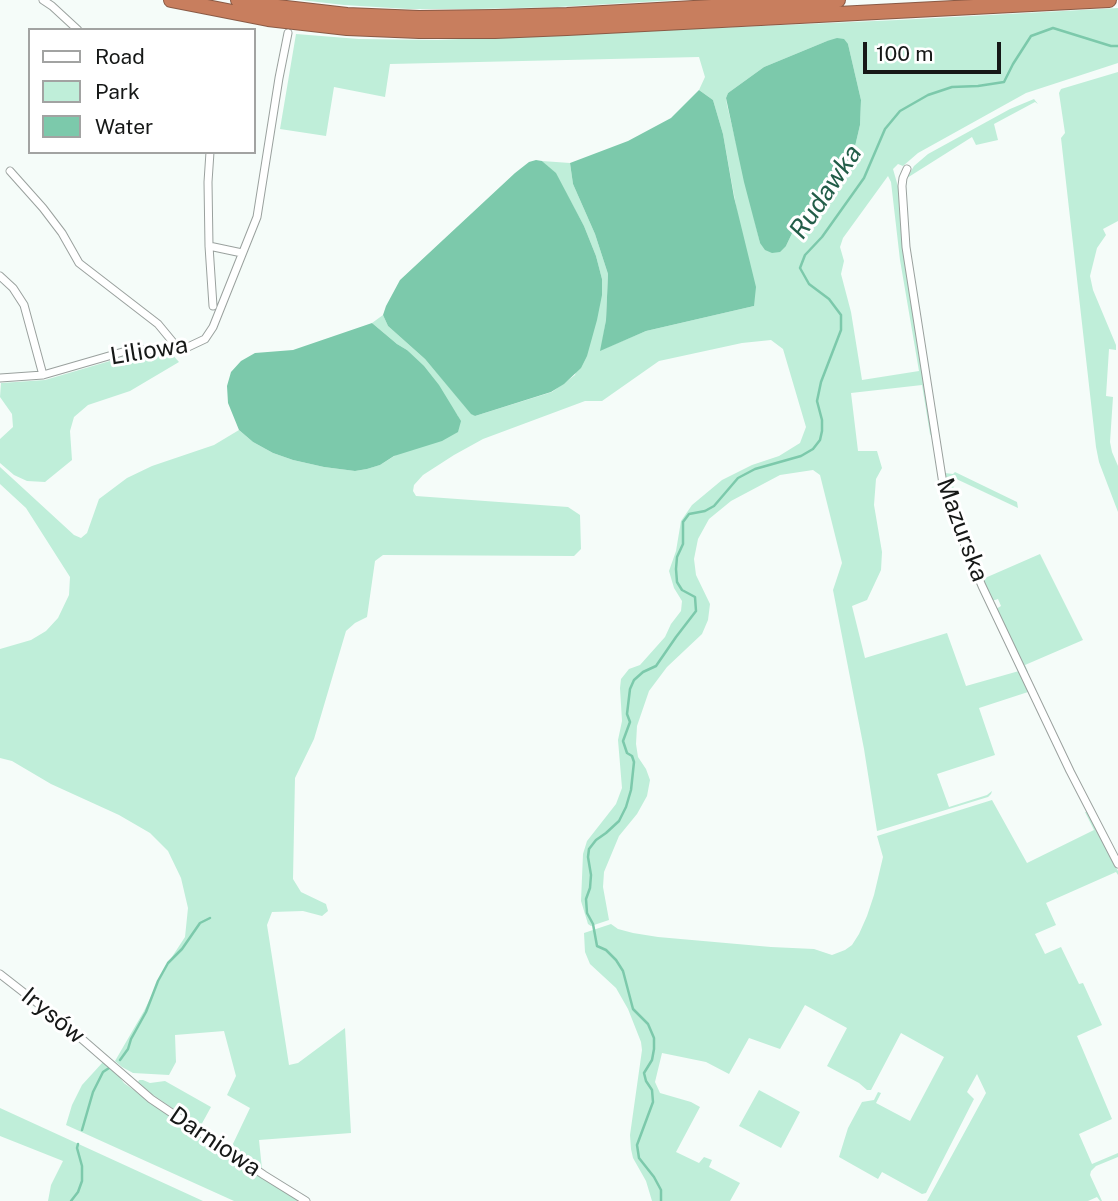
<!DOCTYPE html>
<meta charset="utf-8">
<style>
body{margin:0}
#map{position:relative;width:1118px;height:1201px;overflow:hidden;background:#f5fcf9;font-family:"Public Sans",sans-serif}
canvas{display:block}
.legend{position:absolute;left:28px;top:28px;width:228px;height:126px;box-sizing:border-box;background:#fff;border:2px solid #a2a3a2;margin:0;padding:9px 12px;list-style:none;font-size:21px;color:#161817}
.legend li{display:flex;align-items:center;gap:14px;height:35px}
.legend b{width:35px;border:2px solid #a2a3a2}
.scale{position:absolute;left:863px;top:42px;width:138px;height:32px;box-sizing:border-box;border:4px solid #161817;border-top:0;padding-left:9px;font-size:21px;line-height:24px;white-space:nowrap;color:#161817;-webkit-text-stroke:5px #fff;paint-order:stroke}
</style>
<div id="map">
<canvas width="1118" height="1201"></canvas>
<ul class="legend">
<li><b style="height:9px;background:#fff"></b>Road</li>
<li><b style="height:19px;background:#bfeed9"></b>Park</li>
<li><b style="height:19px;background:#7cc9ab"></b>Water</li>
</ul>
<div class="scale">100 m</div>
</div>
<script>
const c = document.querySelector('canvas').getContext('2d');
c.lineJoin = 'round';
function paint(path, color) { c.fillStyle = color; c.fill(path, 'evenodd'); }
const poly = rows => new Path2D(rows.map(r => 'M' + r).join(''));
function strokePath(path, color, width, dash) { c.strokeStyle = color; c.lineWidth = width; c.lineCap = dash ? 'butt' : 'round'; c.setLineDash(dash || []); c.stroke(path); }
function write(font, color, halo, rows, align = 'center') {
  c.font = font + ' "Public Sans",sans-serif'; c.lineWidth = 6; c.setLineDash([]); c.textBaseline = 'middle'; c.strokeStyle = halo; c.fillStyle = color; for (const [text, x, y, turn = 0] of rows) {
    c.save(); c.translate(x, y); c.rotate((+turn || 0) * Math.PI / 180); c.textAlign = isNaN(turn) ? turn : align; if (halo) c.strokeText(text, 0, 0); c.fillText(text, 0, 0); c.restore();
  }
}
paint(poly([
 [300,0,678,0,557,7,476,9,408,9,344,5],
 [1118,8,1118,63,1026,93,918,153,903,166,898,164,893,169,899,190,933,435,932,437,930,434,922,385,851,393,858,451,877,451,882,468,876,479,874,505,882,552,881,570,867,600,852,606,865,658,947,633,966,686,1019,671,1028,692,979,708,995,755,937,774,949,807,987,795,992,791,991,794,988,797,877,831,864,749,833,590,842,563,820,475,813,470,780,475,731,501,709,519,698,539,694,559,696,575,710,604,708,620,702,634,667,667,649,691,637,726,636,744,638,757,646,769,650,780,647,796,637,814,619,836,604,872,603,887,609,920,591,926,588,924,581,901,583,854,587,841,616,804,622,788,618,740,622,721,620,688,621,679,629,669,640,665,665,637,671,624,681,611,682,601,674,588,669,571,676,551,681,521,692,505,722,480,752,465,779,456,800,443,806,427,783,349,771,340,742,343,659,361,602,401,585,401,483,439,454,455,423,475,414,485,413,491,416,496,568,507,580,515,581,549,574,556,383,555,375,561,367,617,355,623,346,631,314,739,295,778,293,879,301,892,326,904,328,911,322,916,303,911,272,912,267,925,289,1065,298,1063,345,1028,351,1133,259,1140,262,1169,231,1148,250,1108,227,1095,236,1076,224,1031,175,1035,176,1062,169,1075,133,1073,122,1067,115,1061,144,1011,168,963,185,937,188,908,181,878,168,851,150,833,119,815,51,784,12,761,0,758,0,649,31,640,46,631,58,618,69,595,70,577,26,508,0,484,0,467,74,535,81,538,87,533,99,499,127,478,152,466,214,445,239,430,253,442,273,453,293,460,324,467,355,471,367,469,380,465,458,416,407,350,397,344,372,323,383,315,388,326,425,359,471,413,475,416,552,392,575,375,602,279,596,256,584,226,555,173,542,161,570,163,573,184,595,234,608,274,606,320,601,350,646,331,754,306,723,134,713,100,699,90,705,77,699,57,390,64,385,97,334,87,326,136,280,129,296,34,359,39,438,40,898,20],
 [827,41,848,44,861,100,860,125,853,155,839,178,806,211,795,227,786,246,760,243,727,105,726,98,728,93,764,67],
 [888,176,891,182,900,260,919,371,862,380,851,312,841,274,844,261,840,247,843,238],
 [1118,72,1118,221,1103,229,1106,235,1097,248,1090,276,1093,290,1116,345,1116,350,1109,349,1106,396,1113,397,1110,442,1112,452,1118,466,1118,512,1099,462,1096,447,1061,138,1065,133,1059,93,1061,89],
 [1034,99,1038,104,1035,102,994,124,998,140,976,145,972,137,907,178,914,166,928,154,1010,109],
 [160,351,171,353,179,362,130,391,88,405,74,417,70,431,72,460,45,482,27,481,14,475,0,463,0,439,13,427,12,414,0,397,1,383,45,380,127,356],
 [955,472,1017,502,1018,508,950,476,966,527,961,529,946,485,945,473,953,474],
 [1040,554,1083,640,1025,665,1028,672,1026,672,996,609,1001,606,998,599,992,601,978,571,981,570,985,578],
 [992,800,1027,863,1094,830,1085,812,1087,812,1118,871,1118,875,1116,872,1046,903,1056,925,1035,934,1045,954,1061,947,1079,984,1083,983,1102,1025,1077,1036,1112,1119,1079,1134,1092,1164,1118,1153,1118,1157,1096,1166,1091,1171,1090,1175,1102,1201,1100,1201,1097,1197,1088,1201,927,1201,986,1093,977,1074,967,1092,974,1099,926,1193,922,1194,882,1172,878,1179,839,1157,848,1128,862,1102,874,1100,878,1092,881,1093,876,1103,910,1121,944,1057,901,1033,871,1090,867,1090,859,1083,827,1066,847,1028,805,1005,780,1049,749,1038,729,1074,706,1062,662,1053,655,1082,660,1093,691,1102,700,1107,676,1152,699,1163,704,1157,712,1160,709,1167,740,1183,730,1201,652,1201,646,1181,633,1158,631,1149,630,1135,642,1050,641,1042,628,1009,616,988,590,964,585,952,584,933,611,924,618,929,633,933,658,937,771,947,814,949,832,955,845,950,852,945,859,934,867,916,874,895,883,857,877,836],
 [103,1062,118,1075,124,1083,142,1096,301,1201,234,1201,66,1125,72,1105,82,1085],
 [139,1080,143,1080,150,1083,165,1081,211,1107,200,1127,137,1084],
 [759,1090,800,1112,781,1148,739,1126],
 [0,1108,203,1201,48,1201,51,1185,63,1161,0,1136]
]), '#bfeed9');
paint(poly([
 [837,38,844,39,848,44,861,100,860,125,853,155,839,178,806,211,795,227,786,246,780,252,772,253,765,250,760,243,744,182,726,98,728,93,764,67,827,41],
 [699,90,713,100,723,134,734,197,756,287,754,306,646,331,600,351,606,320,608,274,595,234,573,184,570,163,628,141,671,118],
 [536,160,542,161,556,173,584,226,596,256,602,279,602,295,597,320,587,356,581,368,564,384,551,392,475,416,471,414,425,359,388,326,383,315,386,306,400,280,515,173,529,162],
 [372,323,397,344,407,350,424,366,439,385,461,421,458,432,442,441,394,456,380,465,367,469,355,471,324,467,293,460,273,453,253,442,239,430,228,403,227,386,231,372,241,361,255,353,293,350]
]), '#7cc9ab');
strokePath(poly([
 [120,1060,128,1049,131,1039,146,1012,158,981,168,963,182,949,200,923,210,918],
 [82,1130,93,1092,103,1072,109,1068],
 [71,1201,78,1192,82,1181,82,1166,77,1148,78,1144],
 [661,1201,661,1190,654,1177,639,1158,637,1145,653,1102,652,1090,646,1081,644,1073,652,1060,654,1049,654,1038,648,1024,633,1009,623,971,616,960,606,950,597,946,593,924,587,913,586,899,590,888,591,875,588,857,589,849,596,840,606,833,619,821,626,807,631,790,634,762,632,756,627,753,623,741,630,722,627,714,630,689,634,680,643,672,656,666,676,637,696,611,695,597,682,590,677,582,676,569,677,557,683,544,683,522,689,514,705,511,714,506,738,478,755,469,801,456,813,449,820,440,822,431,822,420,817,401,821,382,841,330,841,315,829,299,809,284,800,268,805,255,822,237,864,178,885,129,900,111,928,95,952,87,978,86,1004,82,1013,64,1031,36,1053,28,1111,46,1118,46]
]), '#7cc9ab', 2.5);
const minor = poly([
 [43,0,52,6,78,30],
 [210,152,208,182,209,246,213,306],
 [907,169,903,178,902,186,906,247,943,484,966,548,982,586,1070,771,1118,864],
 [10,171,43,208,62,233,79,263,158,324,177,347],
 [209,246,242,253],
 [0,276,13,288,24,305,43,375],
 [0,378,43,375,126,351,188,347,205,339,213,327,257,217,279,78,288,33],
 [0,974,68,1027,151,1099,264,1175,306,1201]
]);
const motorway = poly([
 [171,0,268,19,347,28,419,31,495,31,567,28,1109,0],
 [238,0,269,6,347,15,419,18,495,17,567,15,838,0]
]);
strokePath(minor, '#9aa19e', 9);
strokePath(motorway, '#8a5a45', 16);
strokePath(minor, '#fff', 7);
strokePath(motorway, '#c87e5e', 14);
write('24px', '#161817', '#fff', [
 ["Liliowa",149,351,-9],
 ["Mazurska",962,530,70],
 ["Irysów",53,1016,39],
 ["Darniowa",215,1142,34]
]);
write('italic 26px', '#225d48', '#fff', [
 ["Rudawka",826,192,-56]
]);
</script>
